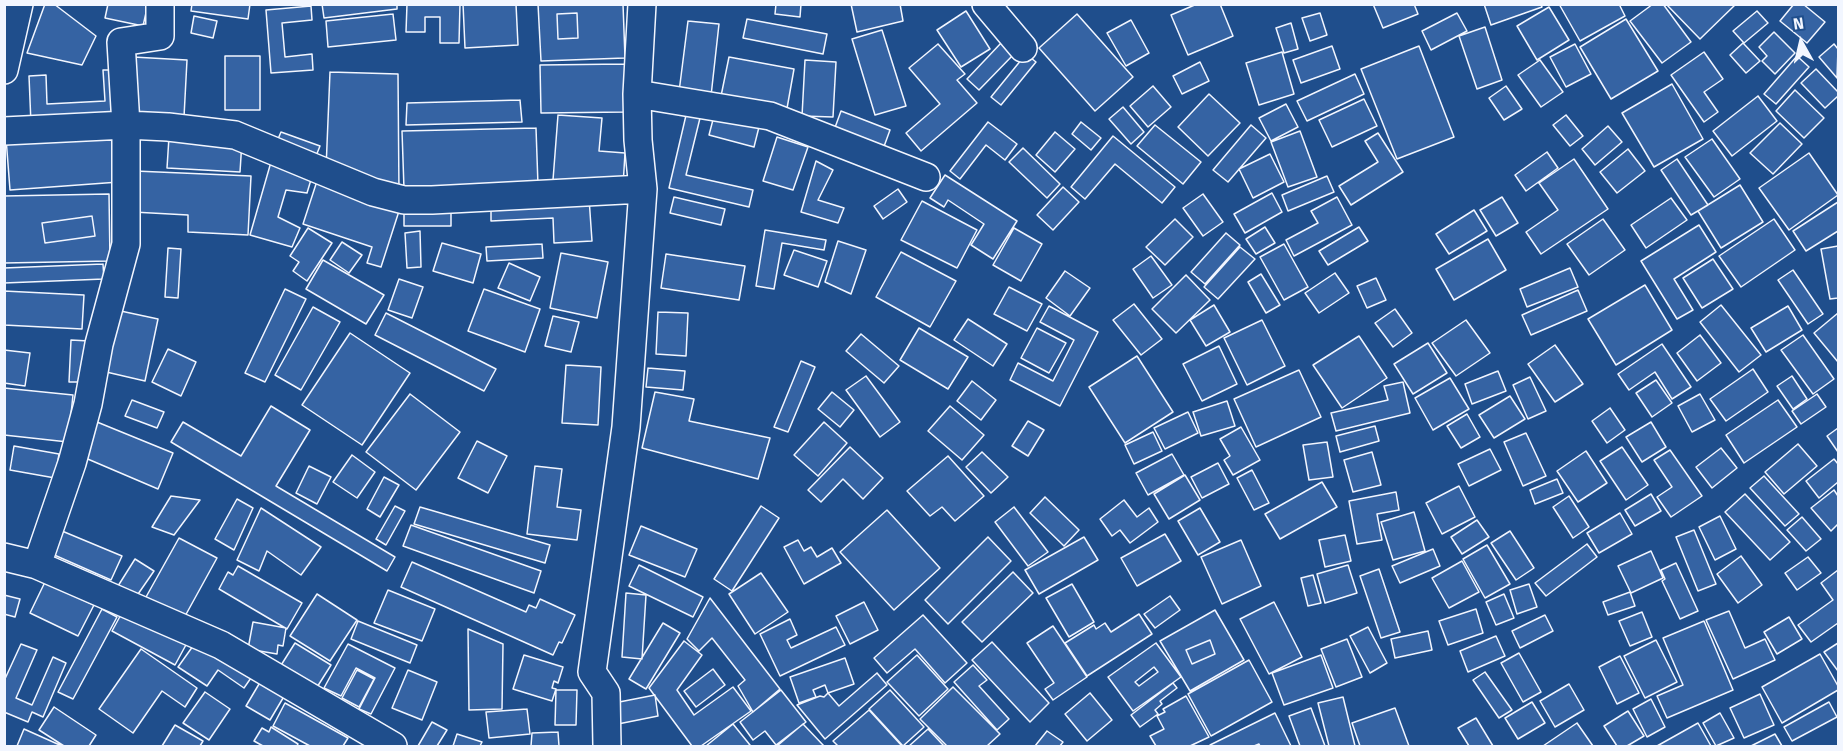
<!DOCTYPE html>
<style>
body{margin:0}
#map{position:relative;width:1843px;height:751px;overflow:hidden;background:#1f4e8c;font-family:"Fira Sans",sans-serif}
canvas{display:block}
.frame{position:absolute;inset:0;border:6px solid #f2f6ff;pointer-events:none}
.north{position:absolute;left:1771px;top:12px;width:60px;height:60px;-webkit-text-stroke:4px #1f4e8c;paint-order:stroke;rotate:352deg;font-size:16px;font-weight:700;line-height:24px;text-align:center;color:#f2f6ff}
.north::after{content:'';display:block;margin:auto;width:21px;height:27px;background:#f2f6ff;clip-path:polygon(50% 0,100% 100%,50% 72%,0 100%)}
</style>
<div id="map">
<canvas width="1843" height="751"></canvas>
<div class="frame"></div>
<div class="north">N</div>
</div>
<script>
const c = document.querySelector('canvas').getContext('2d');
c.lineJoin = 'round';
function paint(path, color) { c.fillStyle = color; c.fill(path, 'evenodd'); }
const poly = rows => new Path2D(rows.map(r => 'M' + r).join(''));
function strokePath(path, color, width, dash) { c.strokeStyle = color; c.lineWidth = width; c.lineCap = dash ? 'butt' : 'round'; c.setLineDash(dash || []); c.stroke(path); }
const building = poly([
 [45,4,54,4,96,36,82,65,27,53,45,4],
 [108,4,148,4,143,26,105,18,108,4],
 [192,4,250,4,248,19,191,11,192,4],
 [322,4,397,4,397,9,324,18,322,4],
 [407,4,460,4,459,43,440,43,440,17,425,17,425,32,406,32,407,4],
 [463,4,516,4,518,45,465,48,463,4],
 [538,4,623,4,625,58,541,61,538,4],
 [577,13,578,38,558,39,557,14,577,13],
 [776,4,801,4,800,17,775,14,776,4],
 [851,4,900,4,903,21,857,32,851,4],
 [1197,4,1220,4,1233,36,1188,55,1171,15,1197,4],
 [1373,4,1414,4,1418,14,1383,28,1373,4],
 [1484,4,1541,4,1542,7,1491,25,1484,4],
 [1559,4,1619,4,1625,16,1580,41,1559,4],
 [1653,4,1663,4,1691,42,1662,63,1630,21,1653,4],
 [1666,4,1736,4,1700,39,1666,4],
 [1794,4,1803,4,1825,22,1807,43,1780,21,1794,4],
 [311,6,312,20,282,23,285,57,312,54,313,70,271,73,266,10,311,6],
 [1549,7,1569,40,1537,60,1517,26,1549,7],
 [966,11,990,49,961,67,937,30,966,11],
 [1757,11,1768,23,1744,43,1733,31,1757,11],
 [577,13,578,38,558,39,557,14,577,13],
 [1320,13,1327,35,1310,41,1302,18,1320,13],
 [1457,13,1467,31,1431,50,1422,31,1457,13],
 [393,14,396,40,328,47,326,21,393,14],
 [1077,14,1133,77,1095,111,1039,48,1077,14],
 [194,16,217,21,213,38,191,33,194,16],
 [747,19,827,34,823,54,743,38,747,19],
 [1626,19,1658,71,1611,99,1580,47,1626,19],
 [1131,20,1149,53,1126,66,1107,33,1131,20],
 [688,21,719,24,711,96,679,92,688,21],
 [1291,23,1298,49,1284,53,1276,28,1291,23],
 [1485,27,1502,80,1477,89,1459,36,1485,27],
 [882,30,906,106,875,115,852,39,882,30],
 [1774,32,1795,53,1775,74,1762,61,1767,56,1759,47,1774,32],
 [1002,42,1015,53,979,90,967,79,1002,42],
 [1743,43,1760,61,1746,73,1730,55,1743,43],
 [938,44,965,74,957,80,977,103,921,151,906,133,940,104,909,68,938,44],
 [1575,44,1591,74,1566,87,1550,57,1575,44],
 [1834,44,1838,49,1837,78,1819,57,1834,44],
 [1332,46,1340,69,1301,83,1293,60,1332,46],
 [1419,46,1454,137,1397,159,1361,69,1419,46],
 [1282,52,1294,94,1259,105,1246,63,1282,52],
 [1704,52,1723,79,1704,92,1718,112,1704,122,1671,75,1704,52],
 [1026,54,1036,62,1001,105,991,97,1026,54],
 [225,56,260,56,260,110,225,110,225,56],
 [1797,56,1809,67,1776,104,1764,94,1797,56],
 [133,57,187,60,184,117,130,115,133,57],
 [729,57,794,69,786,114,720,101,729,57],
 [805,60,836,62,833,117,802,116,805,60],
 [1540,60,1563,92,1541,107,1518,75,1540,60],
 [1200,62,1209,81,1182,94,1173,76,1200,62],
 [625,64,626,112,541,113,540,65,625,64],
 [1816,69,1838,92,1838,96,1825,108,1801,83,1816,69],
 [103,70,112,70,113,120,31,124,29,76,46,75,47,104,105,101,103,70],
 [330,72,398,74,399,193,326,169,330,72],
 [1355,74,1364,94,1307,121,1297,101,1355,74],
 [1672,84,1703,139,1654,167,1622,113,1672,84],
 [1153,86,1171,107,1148,127,1130,106,1153,86],
 [1506,86,1522,109,1504,120,1489,98,1506,86],
 [1795,90,1824,118,1804,138,1776,111,1795,90],
 [1209,94,1240,123,1208,156,1178,127,1209,94],
 [1758,96,1777,121,1732,156,1713,131,1758,96],
 [1364,99,1377,126,1332,147,1319,120,1364,99],
 [520,100,522,122,406,125,407,103,520,100],
 [1286,104,1298,127,1271,141,1259,118,1286,104],
 [1123,107,1144,132,1131,144,1109,119,1123,107],
 [687,111,701,114,686,175,753,190,749,207,669,188,687,111],
 [841,111,890,130,882,152,833,133,841,111],
 [715,112,760,123,754,147,709,135,715,112],
 [558,115,602,118,599,151,625,153,623,186,553,180,558,115],
 [1566,115,1583,136,1570,146,1553,125,1566,115],
 [988,122,1017,144,1005,160,986,145,960,179,950,171,988,122],
 [1081,122,1101,138,1091,150,1072,134,1081,122],
 [1780,123,1802,144,1773,174,1750,153,1780,123],
 [1155,125,1201,162,1183,184,1137,146,1155,125],
 [1251,125,1266,138,1228,182,1213,170,1251,125],
 [1608,126,1622,142,1595,165,1582,149,1608,126],
 [536,128,538,185,404,189,402,131,536,128],
 [115,131,119,182,10,190,6,138,115,131],
 [1300,131,1317,177,1288,187,1271,142,1300,131],
 [281,132,320,146,314,161,275,146,281,132],
 [1055,132,1075,149,1055,172,1036,155,1055,132],
 [1378,133,1403,172,1351,205,1339,186,1378,162,1365,141,1378,133],
 [1113,136,1175,187,1162,203,1115,164,1085,199,1071,187,1113,136],
 [169,137,242,141,240,172,167,168,169,137],
 [777,137,808,147,793,190,763,181,777,137],
 [1712,139,1740,179,1714,197,1685,157,1712,139],
 [1023,148,1060,184,1047,198,1009,162,1023,148],
 [1628,149,1645,171,1617,193,1600,172,1628,149],
 [1547,152,1558,168,1526,191,1515,175,1547,152],
 [1809,153,1838,195,1789,230,1759,188,1809,153],
 [1270,154,1284,182,1253,198,1239,169,1270,154],
 [1574,159,1608,209,1541,254,1526,232,1558,210,1539,183,1574,159],
 [1677,159,1708,205,1691,215,1661,170,1677,159],
 [816,161,833,170,818,200,844,208,838,223,801,212,816,161],
 [271,162,313,173,307,193,286,190,278,217,300,228,292,247,250,235,271,162],
 [135,171,251,176,248,235,188,232,188,215,133,212,135,171],
 [945,175,1017,221,993,259,971,245,984,224,948,200,944,207,930,198,945,175],
 [1327,176,1334,192,1288,211,1282,195,1327,176],
 [317,181,400,208,381,267,367,263,372,247,303,224,317,181],
 [1740,185,1763,222,1721,248,1698,211,1740,185],
 [1063,187,1079,202,1053,230,1037,215,1063,187],
 [898,189,907,202,883,219,874,206,898,189],
 [1272,193,1282,212,1245,233,1234,214,1272,193],
 [109,194,110,261,4,263,4,196,109,194],
 [92,216,95,236,45,243,42,223,92,216],
 [1203,194,1223,222,1203,236,1183,208,1203,194],
 [674,197,725,209,721,225,670,213,674,197],
 [1337,197,1352,225,1294,256,1286,240,1318,223,1311,211,1337,197],
 [1502,197,1518,223,1496,236,1480,210,1502,197],
 [589,198,592,241,554,243,553,218,491,221,491,203,589,198],
 [1671,198,1687,220,1646,248,1631,225,1671,198],
 [922,201,977,230,957,268,901,240,922,201],
 [1838,202,1838,231,1806,251,1793,231,1838,202],
 [451,208,451,226,404,226,404,209,451,208],
 [1474,210,1487,231,1449,254,1436,234,1474,210],
 [92,216,95,236,45,243,42,223,92,216],
 [1175,219,1193,237,1165,265,1146,247,1175,219],
 [1603,219,1625,250,1589,275,1567,244,1603,219],
 [1774,219,1795,250,1741,287,1719,256,1774,219],
 [1699,225,1716,252,1674,279,1693,310,1677,319,1641,261,1699,225],
 [1265,227,1275,243,1256,254,1246,239,1265,227],
 [1359,227,1368,241,1328,265,1319,251,1359,227],
 [308,228,332,243,307,281,293,271,299,262,290,256,308,228],
 [1014,228,1042,244,1021,281,993,265,1014,228],
 [765,230,826,240,824,250,782,243,774,289,756,286,765,230],
 [420,231,421,267,407,268,405,233,420,231],
 [1226,233,1240,245,1205,284,1191,272,1226,233],
 [1488,239,1506,270,1454,300,1436,269,1488,239],
 [838,241,866,250,851,294,825,282,838,241],
 [342,242,362,255,349,273,330,260,342,242],
 [442,243,481,254,473,283,433,271,442,243],
 [542,244,543,258,487,261,486,247,542,244],
 [1284,244,1308,287,1284,300,1260,257,1284,244],
 [1838,246,1838,298,1830,299,1821,249,1838,246],
 [1240,247,1255,259,1218,299,1204,287,1240,247],
 [168,248,181,249,178,298,165,297,168,248],
 [794,250,827,261,818,287,784,275,794,250],
 [901,252,956,281,930,327,876,297,901,252],
 [561,253,608,262,597,318,550,308,561,253],
 [666,254,745,266,739,300,661,288,666,254],
 [1151,256,1172,285,1153,298,1133,269,1151,256],
 [1713,259,1733,289,1702,308,1683,278,1713,259],
 [323,260,384,295,366,324,306,289,323,260],
 [509,263,540,277,530,301,498,288,509,263],
 [103,264,104,279,4,283,4,268,103,264],
 [1570,268,1578,287,1527,307,1520,289,1570,268],
 [1793,270,1823,314,1808,324,1778,280,1793,270],
 [1065,271,1090,288,1070,316,1046,298,1065,271],
 [1335,273,1349,293,1319,313,1305,293,1335,273],
 [1261,274,1280,305,1266,313,1248,282,1261,274],
 [1186,275,1210,300,1176,333,1152,309,1186,275],
 [1376,278,1386,300,1367,308,1357,286,1376,278],
 [399,279,423,287,412,318,388,310,399,279],
 [1645,285,1672,330,1616,365,1588,319,1645,285],
 [1009,287,1042,304,1027,331,994,314,1009,287],
 [285,289,306,299,265,382,245,373,285,289],
 [484,289,540,309,525,352,468,331,484,289],
 [1578,290,1587,311,1531,335,1522,315,1578,290],
 [4,291,84,295,82,329,4,325,4,291],
 [1134,304,1162,339,1141,355,1113,320,1134,304],
 [1214,305,1230,332,1206,346,1190,320,1214,305],
 [1721,305,1761,355,1739,372,1700,322,1721,305],
 [1049,306,1098,332,1060,406,1010,380,1018,363,1053,381,1074,340,1040,322,1049,306],
 [1788,306,1802,330,1766,352,1751,328,1788,306],
 [313,307,340,322,301,390,275,375,313,307],
 [1395,309,1412,333,1393,347,1375,323,1395,309],
 [116,310,158,319,145,381,102,371,116,310],
 [658,312,688,313,686,356,656,354,658,312],
 [386,313,496,369,484,391,375,335,386,313],
 [1838,313,1838,362,1814,333,1838,313],
 [553,316,579,322,571,352,545,346,553,316],
 [968,319,1007,344,993,366,954,340,968,319],
 [1262,320,1285,366,1247,385,1224,338,1262,320],
 [1466,320,1490,353,1456,376,1432,343,1466,320],
 [919,328,968,357,948,389,900,360,919,328],
 [1037,328,1066,343,1049,373,1021,358,1037,328],
 [350,333,410,373,362,445,302,405,350,333],
 [861,334,899,366,884,383,846,351,861,334],
 [1700,335,1721,363,1697,381,1677,353,1700,335],
 [1803,335,1834,379,1813,394,1781,350,1803,335],
 [1359,336,1387,378,1342,408,1313,365,1359,336],
 [71,340,89,341,87,382,69,382,71,340],
 [1428,343,1447,373,1413,394,1394,364,1428,343],
 [1662,344,1691,387,1672,399,1655,372,1629,390,1618,374,1662,344],
 [1555,345,1583,384,1555,402,1528,364,1555,345],
 [1219,346,1237,384,1202,401,1183,364,1219,346],
 [168,349,196,362,181,396,152,382,168,349],
 [4,350,30,353,25,386,4,383,4,350],
 [1137,356,1173,412,1125,443,1089,387,1137,356],
 [801,361,815,367,788,432,774,427,801,361],
 [566,365,601,367,598,425,562,423,566,365],
 [648,368,685,371,683,390,646,387,648,368],
 [1753,369,1768,392,1726,421,1710,399,1753,369],
 [1299,370,1321,417,1256,447,1234,399,1299,370],
 [1498,371,1506,391,1472,404,1465,384,1498,371],
 [866,376,900,422,880,437,846,390,866,376],
 [1792,376,1807,399,1793,409,1777,386,1792,376],
 [1530,377,1546,411,1528,419,1513,385,1530,377],
 [1450,378,1469,409,1433,430,1415,398,1450,378],
 [1656,380,1672,403,1652,417,1636,393,1656,380],
 [972,381,996,400,981,420,957,401,972,381],
 [1403,382,1410,413,1336,431,1331,413,1388,400,1384,386,1403,382],
 [4,388,73,395,68,442,4,435,4,388],
 [655,392,694,399,689,421,770,438,758,479,642,448,655,392],
 [832,392,854,410,840,427,818,409,832,392],
 [410,394,460,432,416,490,366,452,410,394],
 [1700,394,1715,420,1692,432,1678,406,1700,394],
 [1817,394,1826,407,1801,424,1792,411,1817,394],
 [1510,396,1525,419,1494,438,1479,415,1510,396],
 [132,400,164,412,157,428,125,416,132,400],
 [1778,400,1797,427,1744,463,1726,435,1778,400],
 [1227,401,1235,426,1201,436,1193,412,1227,401],
 [271,406,310,430,276,486,395,557,387,571,171,442,183,422,241,456,271,406],
 [950,406,984,435,962,460,928,431,950,406],
 [1610,408,1625,430,1607,443,1592,421,1610,408],
 [1188,412,1198,433,1165,449,1154,428,1188,412],
 [1467,414,1480,437,1461,448,1447,426,1467,414],
 [1028,421,1044,430,1028,456,1012,446,1028,421],
 [97,422,173,453,158,489,83,457,97,422],
 [824,422,847,443,818,476,794,455,824,422],
 [1651,422,1666,447,1642,462,1626,437,1651,422],
 [1375,426,1379,441,1340,452,1336,436,1375,426],
 [1241,427,1260,460,1233,475,1224,460,1230,456,1220,439,1241,427],
 [1838,428,1838,452,1827,436,1838,428],
 [1153,432,1162,451,1134,464,1125,445,1153,432],
 [1526,433,1546,476,1523,486,1504,442,1526,433],
 [477,441,507,456,488,493,458,478,477,441],
 [1327,442,1333,477,1309,480,1303,445,1327,442],
 [1798,444,1817,466,1784,494,1765,472,1798,444],
 [14,446,59,454,55,478,10,470,14,446],
 [850,447,883,478,863,499,843,479,821,502,808,490,850,447],
 [1622,447,1648,485,1626,500,1600,461,1622,447],
 [1721,448,1737,468,1712,488,1696,467,1721,448],
 [1490,449,1501,470,1469,486,1458,464,1490,449],
 [1670,450,1702,496,1671,517,1657,497,1672,487,1654,460,1670,450],
 [1586,451,1607,483,1578,502,1557,471,1586,451],
 [982,452,1008,477,991,493,966,467,982,452],
 [1372,452,1381,485,1353,492,1344,460,1372,452],
 [1172,454,1184,475,1148,495,1136,473,1172,454],
 [352,455,375,472,357,498,333,482,352,455],
 [948,456,984,496,955,521,942,507,930,516,907,491,948,456],
 [1834,459,1838,464,1838,482,1819,498,1806,481,1834,459],
 [1218,463,1229,484,1202,498,1191,477,1218,463],
 [309,466,331,477,317,504,296,493,309,466],
 [535,466,562,469,557,507,581,510,577,540,527,534,535,466],
 [1252,470,1269,503,1254,510,1237,478,1252,470],
 [1185,475,1200,500,1169,519,1154,494,1185,475],
 [1764,476,1799,514,1785,526,1750,488,1764,476],
 [384,477,399,485,380,517,367,509,384,477],
 [1557,479,1563,493,1535,504,1530,490,1557,479],
 [1322,482,1337,507,1280,539,1265,514,1322,482],
 [1459,486,1475,517,1442,534,1426,503,1459,486],
 [1834,490,1838,496,1838,524,1831,531,1811,508,1834,490],
 [1396,492,1399,510,1377,514,1382,540,1357,544,1349,501,1396,492],
 [1651,494,1661,511,1635,526,1625,510,1651,494],
 [1745,494,1790,542,1770,560,1725,512,1745,494],
 [171,496,200,500,174,535,152,527,171,496],
 [1569,496,1589,527,1573,538,1553,507,1569,496],
 [1045,497,1079,530,1064,546,1030,513,1045,497],
 [237,499,253,508,234,550,215,539,237,499],
 [1124,500,1137,517,1149,508,1158,522,1130,543,1120,530,1112,536,1100,519,1124,500],
 [395,506,405,511,386,545,376,539,395,506],
 [761,506,779,518,732,591,714,579,761,506],
 [420,507,550,545,545,563,414,524,420,507],
 [1014,507,1048,552,1028,566,995,522,1014,507],
 [261,508,321,547,301,575,267,551,259,571,237,560,261,508],
 [1200,508,1220,542,1198,555,1178,521,1200,508],
 [887,510,940,568,894,610,840,552,887,510],
 [1414,512,1425,551,1393,560,1381,522,1414,512],
 [1620,513,1632,534,1599,553,1587,533,1620,513],
 [1720,516,1736,549,1715,560,1699,527,1720,516],
 [1802,517,1821,539,1806,551,1787,530,1802,517],
 [1477,520,1489,537,1462,554,1451,537,1477,520],
 [411,525,541,571,534,593,403,546,411,525],
 [641,526,697,549,685,577,629,555,641,526],
 [1694,530,1716,584,1698,591,1676,537,1694,530],
 [62,531,122,556,111,580,52,554,62,531],
 [1510,531,1534,568,1516,580,1491,543,1510,531],
 [1165,534,1181,561,1137,586,1121,558,1165,534],
 [1345,535,1351,561,1325,567,1319,540,1345,535],
 [988,537,1011,561,948,624,925,600,988,537],
 [1084,537,1098,560,1039,594,1025,570,1084,537],
 [179,538,217,558,184,618,146,597,179,538],
 [798,540,804,551,811,547,817,557,832,548,841,563,804,584,784,547,798,540],
 [1241,540,1261,586,1222,604,1201,557,1241,540],
 [1587,544,1597,557,1546,596,1535,583,1587,544],
 [1487,545,1510,584,1485,598,1463,559,1487,545],
 [1433,549,1440,566,1400,583,1392,566,1433,549],
 [1651,551,1663,578,1631,593,1618,566,1651,551],
 [1741,556,1762,585,1738,603,1717,574,1741,556],
 [1808,557,1821,573,1797,590,1785,573,1808,557],
 [135,559,154,571,136,597,118,586,135,559],
 [1462,561,1479,592,1449,608,1432,578,1462,561],
 [412,562,526,612,529,605,536,608,540,599,575,615,562,643,559,642,553,655,401,587,412,562],
 [1676,563,1698,611,1680,619,1662,581,1665,579,1661,570,1676,563],
 [639,565,703,597,693,617,629,586,639,565],
 [1348,565,1357,593,1325,603,1317,574,1348,565],
 [238,566,302,603,287,629,219,589,228,572,233,575,238,566],
 [1379,569,1400,632,1381,638,1360,576,1379,569],
 [1838,570,1838,623,1811,642,1798,625,1833,600,1821,583,1838,570],
 [1013,572,1033,593,982,642,962,622,1013,572],
 [761,573,788,612,755,634,729,594,761,573],
 [1313,575,1321,603,1308,606,1301,578,1313,575],
 [45,582,94,605,78,636,30,613,45,582],
 [1072,584,1094,622,1069,637,1046,598,1072,584],
 [1529,584,1537,607,1517,614,1510,590,1529,584],
 [388,590,435,609,422,641,374,623,388,590],
 [1630,592,1635,606,1608,615,1603,602,1630,592],
 [626,593,646,595,642,659,622,657,626,593],
 [317,594,357,620,330,661,290,636,317,594],
 [1504,594,1514,618,1496,625,1486,602,1504,594],
 [4,595,20,599,15,617,4,614,4,595],
 [1170,596,1180,610,1155,628,1144,614,1170,596],
 [710,598,780,689,753,712,738,686,745,680,712,638,699,651,687,639,710,598],
 [864,602,878,630,850,644,836,616,864,602],
 [1274,602,1302,657,1269,674,1240,619,1274,602],
 [102,609,117,617,73,699,58,692,102,609],
 [124,609,187,643,175,665,112,631,124,609],
 [1476,609,1483,633,1448,645,1439,621,1476,609],
 [1215,610,1244,660,1190,691,1160,641,1215,610],
 [1210,640,1215,654,1192,664,1186,650,1210,640],
 [1729,611,1745,648,1765,639,1775,660,1733,679,1706,620,1729,611],
 [1642,612,1652,637,1630,646,1619,621,1642,612],
 [1139,614,1152,634,1087,676,1065,643,1094,625,1096,629,1105,623,1111,632,1139,614],
 [923,615,967,663,945,683,915,649,887,673,874,658,923,615],
 [1545,615,1553,631,1520,648,1512,631,1545,615],
 [1789,617,1802,639,1777,654,1764,632,1789,617],
 [790,619,797,635,787,640,791,648,836,627,845,645,780,676,760,634,790,619],
 [358,621,417,645,410,663,351,639,358,621],
 [1704,621,1733,690,1667,718,1657,696,1683,685,1663,638,1704,621],
 [253,622,286,628,283,646,278,645,277,654,248,649,253,622],
 [663,623,680,633,646,689,629,679,663,623],
 [1053,626,1087,677,1053,700,1045,689,1054,683,1027,643,1053,626],
 [1368,627,1387,663,1370,673,1350,636,1368,627],
 [468,629,503,644,502,709,469,710,468,629],
 [1428,631,1432,650,1395,658,1391,639,1428,631],
 [1496,636,1505,656,1468,672,1460,651,1496,636],
 [198,639,253,675,244,688,218,670,207,686,178,667,198,639],
 [1347,639,1362,677,1336,687,1321,649,1347,639],
 [1210,640,1215,654,1192,664,1186,650,1210,640],
 [1656,640,1677,682,1645,698,1624,656,1656,640],
 [684,641,702,655,677,690,694,715,733,687,751,711,701,746,692,746,649,688,684,641],
 [992,642,1049,703,1030,722,972,660,992,642],
 [295,643,331,665,314,692,278,670,295,643],
 [1156,643,1181,677,1133,711,1108,677,1156,643],
 [1154,667,1158,672,1139,686,1135,682,1154,667],
 [1838,643,1838,671,1824,652,1838,643],
 [21,644,37,650,16,698,32,705,53,657,66,663,43,717,32,712,28,722,4,712,4,681,21,644],
 [348,644,395,668,371,714,359,709,375,678,356,668,341,696,324,688,348,644],
 [141,649,197,688,185,707,162,691,133,733,99,709,141,649],
 [1519,653,1541,692,1523,702,1501,663,1519,653],
 [1820,654,1838,686,1838,690,1782,723,1762,687,1820,654],
 [524,655,563,667,558,683,554,681,552,688,556,689,552,701,513,689,524,655],
 [917,655,948,689,919,716,887,682,917,655],
 [1321,655,1333,688,1284,705,1272,673,1321,655],
 [1620,656,1639,693,1617,704,1599,667,1620,656],
 [845,658,854,684,828,693,825,685,813,690,816,697,799,703,790,677,845,658],
 [1249,660,1272,702,1211,736,1188,694,1249,660],
 [973,665,987,680,979,686,1009,719,997,730,954,682,973,665],
 [713,669,725,685,696,707,684,691,713,669],
 [357,670,374,679,359,707,342,698,357,670],
 [408,670,437,682,422,720,392,708,408,670],
 [1485,672,1512,710,1499,718,1473,680,1485,672],
 [877,673,887,685,825,739,797,705,820,696,824,697,828,693,839,706,877,673],
 [262,679,286,693,270,720,246,706,262,679],
 [1173,683,1177,688,1160,701,1162,704,1155,710,1158,714,1140,727,1131,715,1173,683],
 [1569,684,1584,710,1555,727,1540,701,1569,684],
 [953,687,1000,734,987,746,947,746,920,719,953,687],
 [556,690,577,690,576,725,555,725,556,690],
 [781,690,806,722,776,745,765,731,753,740,740,722,781,690],
 [890,690,924,727,903,746,869,709,890,690],
 [205,692,230,709,209,740,183,723,205,692],
 [1090,693,1112,720,1087,741,1065,714,1090,693],
 [1760,694,1774,725,1744,738,1730,708,1760,694],
 [655,695,658,716,613,725,609,704,655,695],
 [1186,696,1209,737,1190,746,1156,746,1150,736,1164,729,1157,716,1165,712,1163,709,1186,696],
 [1343,697,1355,746,1329,746,1318,703,1343,697],
 [1651,699,1665,727,1647,737,1633,709,1651,699],
 [1532,702,1545,723,1518,739,1505,718,1532,702],
 [1829,702,1837,717,1792,741,1784,727,1829,702],
 [285,703,348,738,343,746,310,746,273,726,285,703],
 [54,707,96,735,89,746,64,746,39,730,54,707],
 [1311,708,1325,746,1300,746,1289,716,1311,708],
 [1395,708,1409,746,1360,746,1352,723,1395,708],
 [527,709,530,734,489,738,486,712,527,709],
 [869,710,902,746,838,746,833,741,869,710],
 [1628,711,1644,736,1627,746,1617,746,1604,726,1628,711],
 [1275,713,1291,746,1260,746,1259,744,1254,746,1211,746,1210,745,1275,713],
 [1720,713,1734,738,1716,746,1703,723,1720,713],
 [1476,718,1493,746,1469,746,1458,728,1476,718],
 [432,722,447,730,437,746,418,746,432,722],
 [1577,723,1593,746,1543,746,1577,723],
 [1698,723,1711,746,1657,746,1698,723],
 [733,724,750,745,748,746,706,746,733,724],
 [803,724,824,746,777,746,803,724],
 [175,725,203,741,200,746,162,746,175,725],
 [271,727,298,744,297,746,263,746,254,741,262,728,269,732,271,727],
 [24,729,62,746,17,746,24,729],
 [928,729,944,746,909,746,928,729],
 [1047,731,1063,742,1060,746,1035,746,1047,731],
 [558,732,559,746,531,746,532,733,558,732],
 [457,734,482,742,480,746,453,746,457,734],
 [1775,734,1782,746,1751,746,1775,734]
]);
paint(building, '#3563a3');
strokePath(building, '#f2f6ff', 1.5);
const minor = poly([
 [986,4,1023,48],
 [4,70,19,4],
 [637,94,770,116,926,177],
 [4,131,126,125,168,127,235,135,373,192,404,200,432,200,643,189],
 [4,557,37,565,221,645,393,746],
 [37,565,72,463,88,404,99,344,126,244,126,125,121,42,160,36,160,4],
 [607,746,606,693,592,672,626,427,643,189,638,140,637,94,642,4]
]);
strokePath(minor, '#f2f6ff', 30);
strokePath(minor, '#1f4e8c', 27);
</script>
